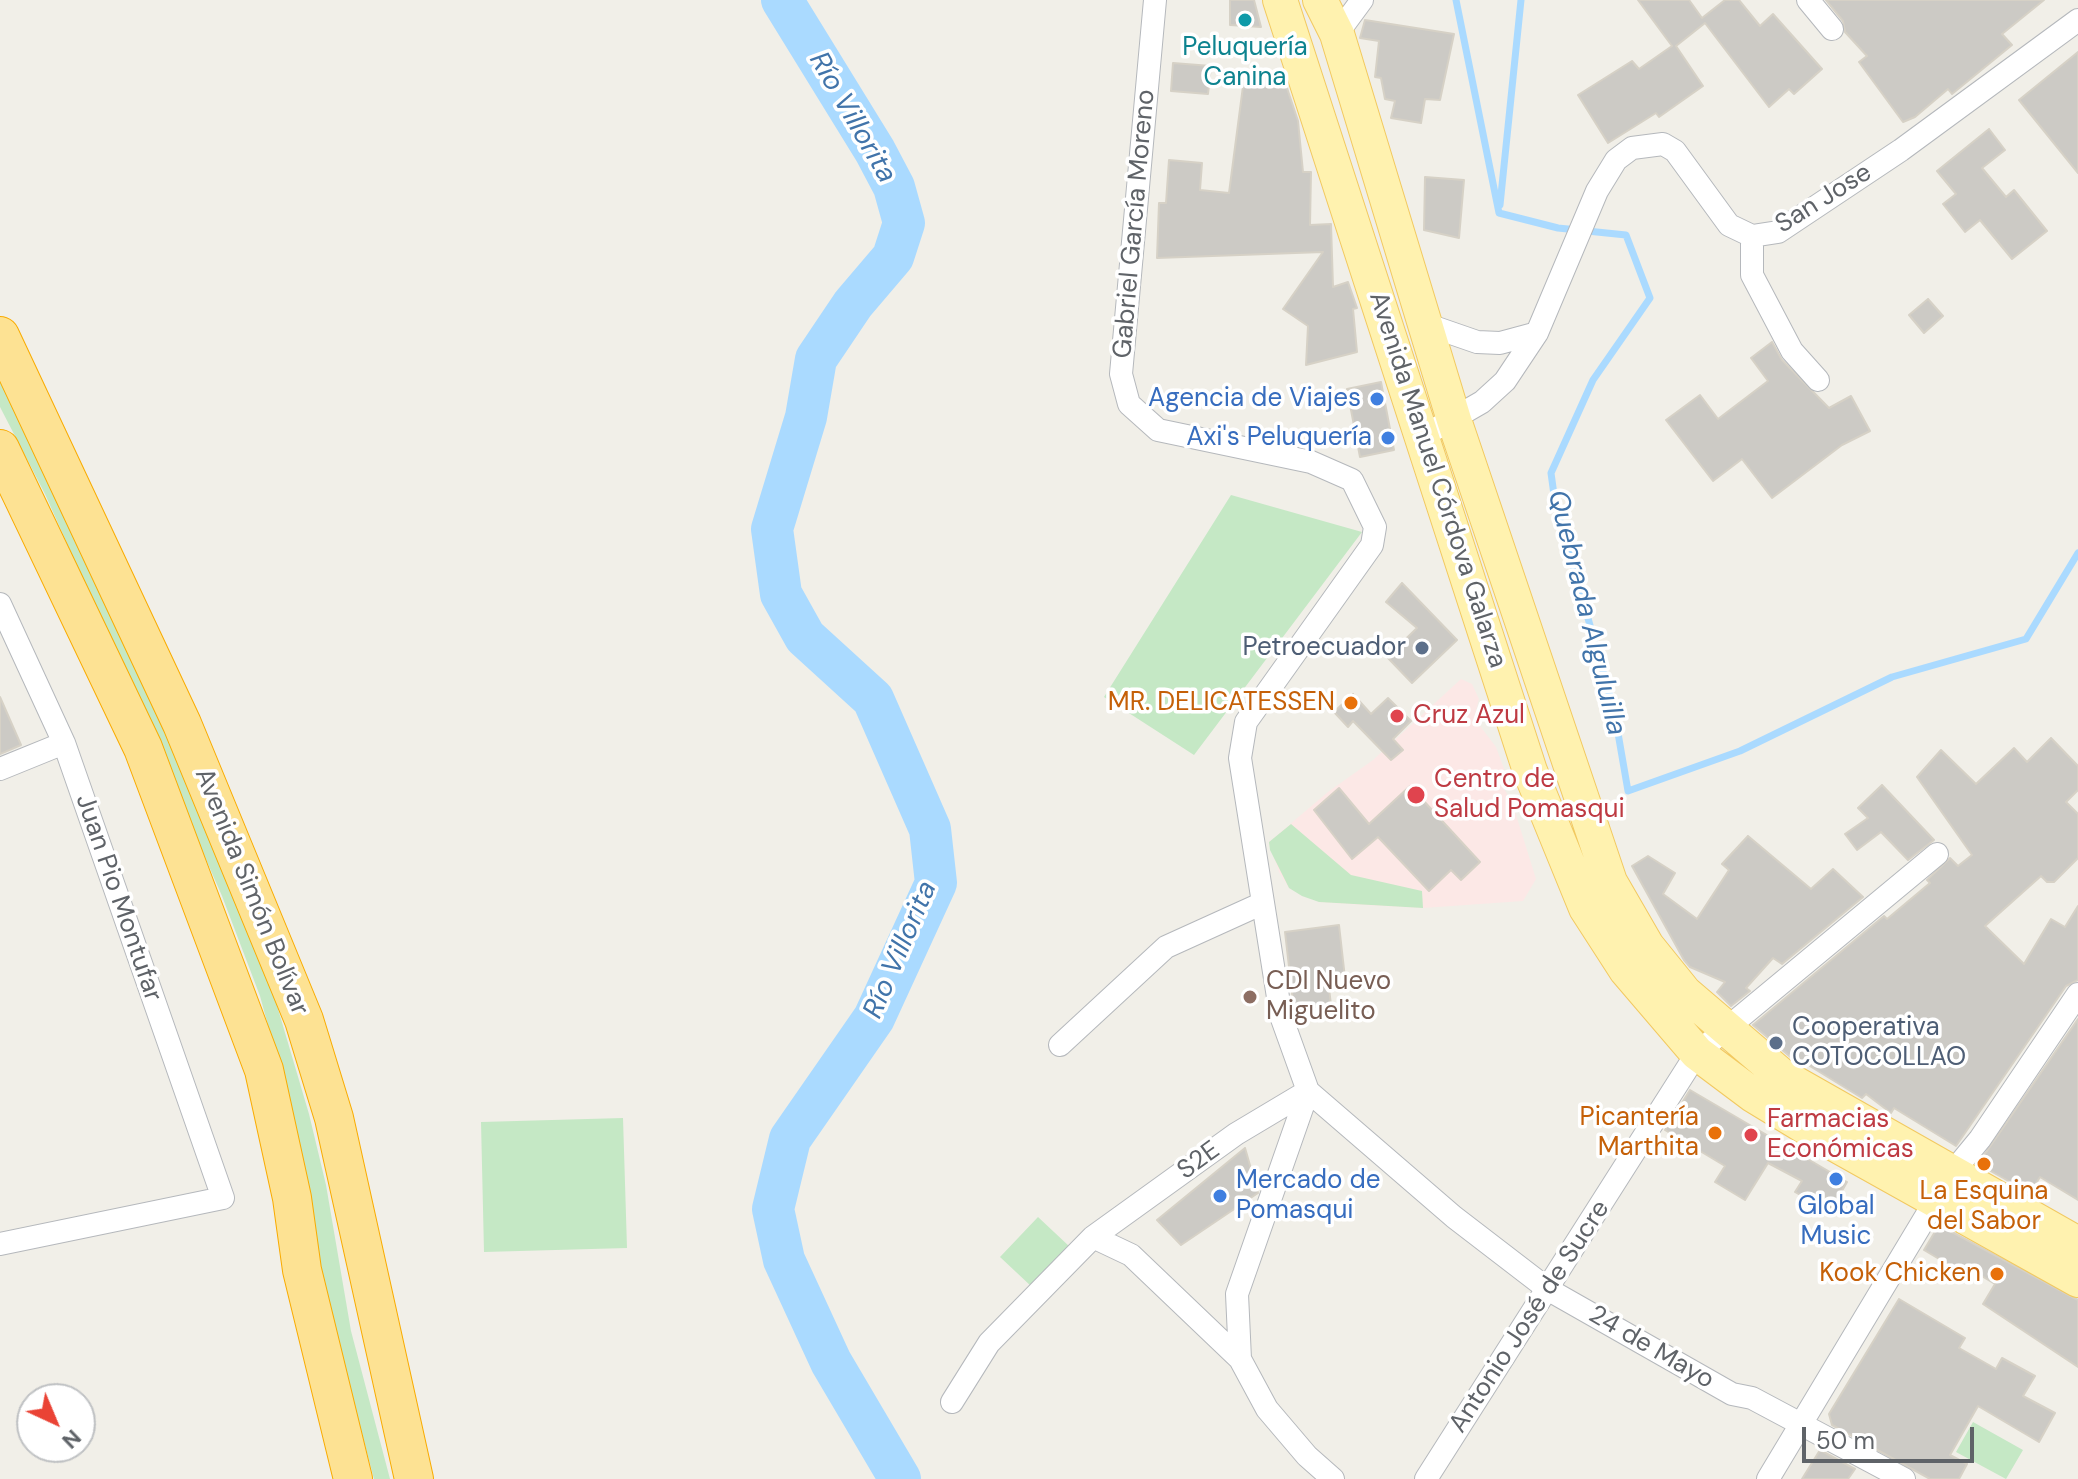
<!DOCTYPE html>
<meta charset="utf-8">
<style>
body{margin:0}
#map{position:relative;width:2078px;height:1479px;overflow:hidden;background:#f1efe8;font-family:"DM Sans",sans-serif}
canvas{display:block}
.north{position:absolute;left:16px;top:1383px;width:80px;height:80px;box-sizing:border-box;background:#fff;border:2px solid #bfc1c3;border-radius:50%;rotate:136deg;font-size:22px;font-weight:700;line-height:32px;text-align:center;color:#5f6368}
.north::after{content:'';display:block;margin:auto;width:28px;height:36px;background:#ea4335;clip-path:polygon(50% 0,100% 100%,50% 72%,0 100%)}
.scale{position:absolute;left:1802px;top:1427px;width:172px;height:36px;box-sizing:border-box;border:4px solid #5f6368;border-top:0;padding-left:10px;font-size:24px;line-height:28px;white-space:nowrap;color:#5f6368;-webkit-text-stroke:6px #fff;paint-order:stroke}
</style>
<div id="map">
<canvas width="2078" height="1479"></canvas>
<div class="north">N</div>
<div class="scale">50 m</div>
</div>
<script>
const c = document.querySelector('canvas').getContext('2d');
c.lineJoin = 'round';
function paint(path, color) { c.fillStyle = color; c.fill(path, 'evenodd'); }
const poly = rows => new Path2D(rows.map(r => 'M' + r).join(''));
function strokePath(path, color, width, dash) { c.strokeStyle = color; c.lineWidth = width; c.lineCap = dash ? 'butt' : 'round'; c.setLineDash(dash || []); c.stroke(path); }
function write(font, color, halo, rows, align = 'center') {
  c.font = font + ' "DM Sans",sans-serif'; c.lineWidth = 7; c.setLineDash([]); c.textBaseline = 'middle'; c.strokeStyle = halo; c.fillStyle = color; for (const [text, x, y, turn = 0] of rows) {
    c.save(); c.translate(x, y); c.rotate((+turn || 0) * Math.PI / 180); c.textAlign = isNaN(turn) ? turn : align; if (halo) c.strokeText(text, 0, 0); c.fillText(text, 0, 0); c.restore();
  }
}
paint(poly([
 [1461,679,1472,684,1479,699,1474,718,1496,747,1506,774,1501,784,1512,802,1536,879,1523,901,1423,908,1364,905,1319,902,1289,888,1279,872,1269,842,1328,792,1373,760]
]), '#fce8e6');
paint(poly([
 [0,372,164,721,273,992,309,1114,326,1185,351,1331,390,1479,374,1479,336,1336,277,1058,260,996,222,896,100,617,45,494,0,407],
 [1231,495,1362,532,1194,755,1104,697],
 [1291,824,1351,875,1422,891,1423,908,1319,902,1302,896,1289,888,1270,850,1269,842],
 [623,1118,627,1248,484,1252,481,1122],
 [1038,1217,1070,1247,1032,1287,1000,1257],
 [1973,1422,2023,1450,2006,1479,1956,1452]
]), '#c5e8c5');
strokePath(poly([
 [1456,0,1499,213,1558,228,1626,235,1650,298,1593,380,1551,473,1555,502,1614,710,1628,791,1740,751,1892,677,2026,639,2078,553],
 [1500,205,1521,0]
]), '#aadaff', 7);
strokePath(poly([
 [782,0,875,151,894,187,904,223,893,257,853,304,816,359,806,417,772,529,781,594,805,637,873,699,930,829,936,883,874,1018,790,1139,773,1209,784,1260,831,1362,900,1479]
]), '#aadaff', 42);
const building = poly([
 [1230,0,1254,0,1261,27,1230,25,1230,0],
 [1638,0,1689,0,1702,18,1725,0,1739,0,1760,26,1773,14,1822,69,1794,94,1789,89,1769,107,1705,23,1676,46,1703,86,1659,117,1656,113,1608,143,1578,95,1632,61,1639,69,1672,46,1638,0],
 [1826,0,2044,0,2002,34,2012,45,1952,94,1948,89,1915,117,1903,122,1859,62,1867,56,1845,32,1843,21,1826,0],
 [1365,20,1454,34,1440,100,1425,99,1421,123,1391,118,1395,101,1385,99,1381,78,1375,77,1379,41,1360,38,1365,20],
 [2078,52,2078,173,2019,100,2078,52],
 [1173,63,1211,66,1208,94,1171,91,1173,63],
 [1245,71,1282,73,1298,121,1303,172,1311,172,1310,225,1331,224,1333,287,1348,282,1357,308,1353,309,1357,352,1306,365,1308,326,1283,309,1323,252,1157,258,1159,203,1166,203,1169,160,1202,163,1200,190,1229,193,1245,71],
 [1989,129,2005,150,1982,168,2006,197,2014,190,2047,231,2012,259,1980,220,1965,232,1943,204,1956,194,1937,171,1989,129],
 [1425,177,1464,180,1459,238,1424,230,1425,177],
 [1928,299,1943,316,1924,333,1909,315,1928,299],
 [1772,342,1782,360,1829,408,1851,396,1870,431,1842,445,1772,498,1742,459,1713,481,1666,420,1700,395,1718,419,1768,381,1751,358,1772,342],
 [1381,382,1394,450,1360,457,1347,389,1381,382],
 [1402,583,1457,640,1412,683,1387,657,1417,628,1386,602,1402,583],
 [1353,694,1371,714,1388,698,1411,721,1393,739,1403,750,1391,760,1353,721,1348,727,1334,712,1353,694],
 [0,697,21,745,0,754,0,697],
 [2051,738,2078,766,2078,790,2066,802,2078,814,2078,858,2054,882,2047,882,2041,876,1985,926,2024,964,2051,919,2065,927,2078,906,2078,980,2066,986,1956,1146,1894,1108,1891,1113,1866,1094,1862,1098,1800,1060,1794,1060,1753,1025,1884,916,1887,919,1930,883,1927,880,1950,858,1958,866,1972,855,1917,777,1941,750,1976,784,2014,748,2027,762,2051,738],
 [1882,785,1934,840,1908,860,1881,832,1857,850,1845,834,1868,818,1858,808,1882,785],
 [1410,786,1480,862,1461,880,1451,870,1429,891,1378,837,1352,859,1314,810,1339,788,1369,824,1410,786],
 [1748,836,1811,889,1833,869,1863,897,1782,964,1773,958,1746,988,1750,991,1731,1006,1717,992,1725,982,1690,967,1684,960,1632,866,1648,856,1675,873,1663,894,1697,919,1729,870,1722,864,1748,836],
 [1339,925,1345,978,1328,980,1331,1005,1294,1010,1285,932,1339,925],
 [2078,1019,2078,1200,2040,1177,2030,1193,1978,1164,2078,1019],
 [1690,1090,1847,1182,1830,1212,1795,1192,1802,1181,1768,1163,1745,1200,1715,1182,1725,1166,1665,1130,1690,1090],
 [1245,1148,1258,1193,1181,1245,1157,1220,1245,1148],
 [1939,1225,2078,1300,2078,1367,1983,1304,1995,1284,1965,1266,1961,1272,1924,1250,1939,1225],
 [1899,1299,1965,1338,1959,1348,1996,1369,2002,1358,2035,1376,2023,1396,2055,1413,2039,1442,1978,1406,1950,1455,1967,1464,1959,1479,1930,1479,1832,1425,1829,1414,1899,1299],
 [1820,1450,1855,1469,1848,1479,1802,1479,1820,1450]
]);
paint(building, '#cccac5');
strokePath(building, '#d6d1c6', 2);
const street = poly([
 [1155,0,1121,374,1129,404,1158,430,1311,462,1352,480,1375,527,1372,545,1246,722,1240,758,1281,1016,1308,1091,1237,1294,1240,1359,1267,1409,1307,1456,1333,1479],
 [1808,0,1832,29],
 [1337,34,1362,0],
 [1752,236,1752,275,1792,351,1818,380],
 [1425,324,1477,342,1500,343,1537,333],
 [1423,436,1482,402,1505,381,1537,333,1597,191,1616,160,1632,148,1663,144,1675,151,1729,225,1752,236,1778,232,1901,150,2078,20],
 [0,604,64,743,223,1198,0,1244],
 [0,769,64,743],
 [1060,1045,1166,947,1263,903],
 [1308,1091,1454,1217,1549,1290,1732,1394,1752,1398,1904,1479],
 [1093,1237,1131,1255,1240,1359],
 [952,1402,989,1343,1093,1237,1236,1134,1308,1091],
 [1426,1479,1697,1053,1937,854],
 [1768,1479,1952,1173,1980,1139,2078,994]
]);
const primary = poly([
 [1280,0,1530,771,1586,908,1626,970,1697,1053,1753,1095,1822,1137,2078,1280],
 [1320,0,1337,34,1454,420,1610,882,1647,946,1685,993,1782,1076,2078,1244]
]);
const highway = poly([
 [0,336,182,724,304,1020,334,1118,414,1479],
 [0,449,143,748,264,1070,292,1198,302,1270,353,1479]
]);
strokePath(street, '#b5b8bc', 24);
strokePath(primary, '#f2c960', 36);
strokePath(highway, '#f9ab00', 40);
strokePath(street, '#fff', 22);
strokePath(primary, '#fff2af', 34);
strokePath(highway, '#fde293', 38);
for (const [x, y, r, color] of [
 [1245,20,8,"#0f9aa8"],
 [1377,399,8,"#3f7fe0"],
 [1388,438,8,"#3f7fe0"],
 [1422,648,8,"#5c6f8a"],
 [1351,703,8,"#e8710a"],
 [1397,716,8,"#e0444e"],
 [1416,795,10,"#e0444e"],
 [1250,997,8,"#8d6e63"],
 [1776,1043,8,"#5c6f8a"],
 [1715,1133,8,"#e8710a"],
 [1751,1135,8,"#e0444e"],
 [1984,1164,8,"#e8710a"],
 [1836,1179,8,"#3f7fe0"],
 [1220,1196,8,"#3f7fe0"],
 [1997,1274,8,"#e8710a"]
]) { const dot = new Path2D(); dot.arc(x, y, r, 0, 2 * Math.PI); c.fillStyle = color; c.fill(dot); strokePath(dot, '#fff', 3); }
write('26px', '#0d838f', '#fff', [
 ["Peluquería",1245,48],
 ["Canina",1245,78]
]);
write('26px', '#5f6368', '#fff', [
 ["San Jose",1824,199,-32],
 ["Gabriel García Moreno",1135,224,-85],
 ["Avenida Manuel Córdova Galarza",1437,480,72],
 ["Avenida Simón Bolívar",251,892,68],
 ["Juan Pio Montufar",118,898,71],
 ["S2E",1199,1161,-36],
 ["Antonio José de Sucre",1530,1317,-57],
 ["24 de Mayo",1651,1348,30]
]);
write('26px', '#366cbe', '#fff', [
 ["Agencia de Viajes",1361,399],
 ["Axi's Peluquería",1372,438],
 ["Mercado de",1236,1181,"left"],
 ["Pomasqui",1236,1211,"left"],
 ["Global",1836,1207,"center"],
 ["Music",1836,1237,"center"]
], 'right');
write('26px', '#4e5e75', '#fff', [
 ["Petroecuador",1406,648],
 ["Cooperativa",1792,1028,"left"],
 ["COTOCOLLAO",1792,1058,"left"]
], 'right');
write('26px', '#c56008', '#fff', [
 ["MR. DELICATESSEN",1335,703],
 ["Picantería",1699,1118],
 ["Marthita",1699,1148],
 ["La Esquina",1984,1192,"center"],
 ["del Sabor",1984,1222,"center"],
 ["Kook Chicken",1981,1274]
], 'right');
write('26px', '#be3a42', '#fff', [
 ["Cruz Azul",1413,716],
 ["Centro de",1434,780],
 ["Salud Pomasqui",1434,810],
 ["Farmacias",1767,1120],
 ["Económicas",1767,1150]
], 'left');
write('26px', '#785e54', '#fff', [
 ["CDI Nuevo",1266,982],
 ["Miguelito",1266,1012]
], 'left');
write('italic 28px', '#4174aa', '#fff', [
 ["Río Villorita",852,118,60],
 ["Quebrada Alguluilla",1586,613,76],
 ["Río Villorita",901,950,-67]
]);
</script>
